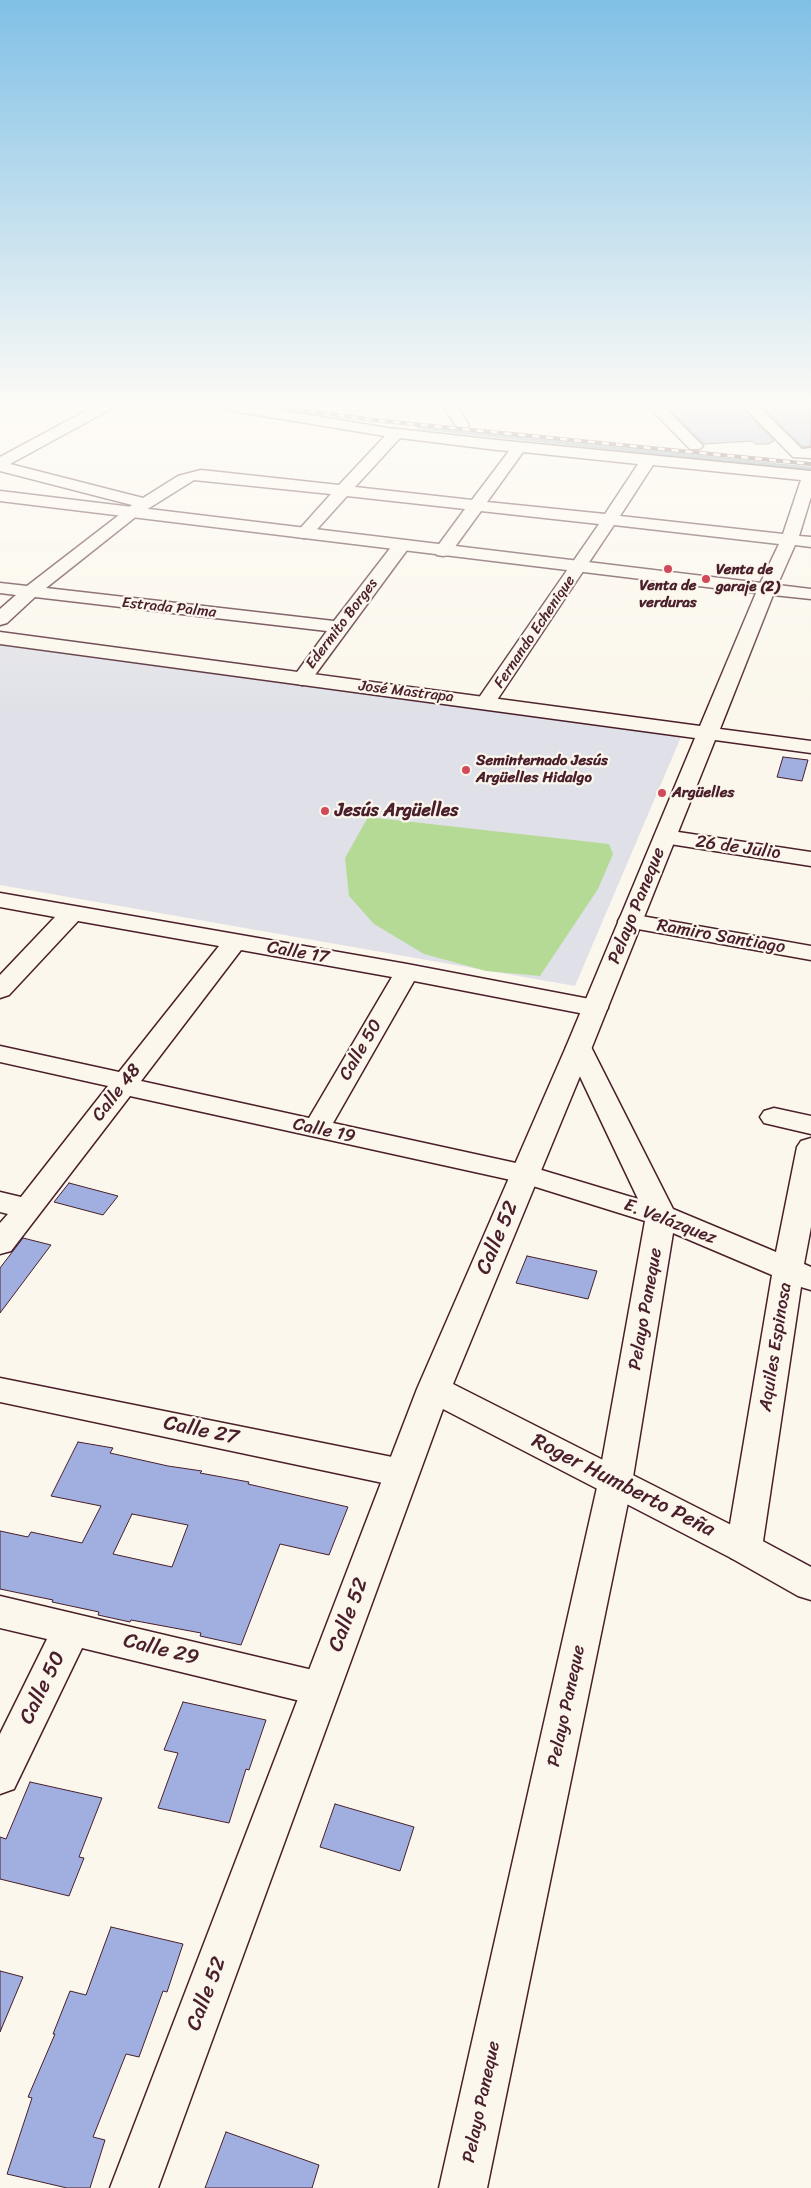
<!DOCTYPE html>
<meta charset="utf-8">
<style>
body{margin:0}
canvas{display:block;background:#fbf7ec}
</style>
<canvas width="811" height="2188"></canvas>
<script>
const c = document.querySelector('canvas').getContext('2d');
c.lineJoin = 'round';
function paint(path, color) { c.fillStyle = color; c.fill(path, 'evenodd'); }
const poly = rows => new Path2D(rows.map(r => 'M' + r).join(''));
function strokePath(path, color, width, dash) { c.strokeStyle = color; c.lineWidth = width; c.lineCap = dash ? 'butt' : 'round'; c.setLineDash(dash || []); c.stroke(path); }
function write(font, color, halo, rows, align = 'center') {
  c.font = font + ' Sriracha,sans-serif'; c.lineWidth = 4.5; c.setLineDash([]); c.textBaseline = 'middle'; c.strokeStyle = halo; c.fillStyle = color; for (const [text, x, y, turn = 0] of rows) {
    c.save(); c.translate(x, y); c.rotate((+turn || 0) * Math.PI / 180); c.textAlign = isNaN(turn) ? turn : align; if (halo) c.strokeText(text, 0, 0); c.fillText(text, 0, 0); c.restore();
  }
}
paint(poly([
 [0,641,681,737,575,986,0,885]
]), '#e0e1e8');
paint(poly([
 [368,817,609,844,613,854,598,889,540,976,486,971,424,954,374,924,349,896,345,858]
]), '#b5da96');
strokePath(poly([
 [419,427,811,469]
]), '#6d8a9a', 4.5);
const building = poly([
 [667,407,742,407,774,441,768,444,755,444,752,441,704,444,667,407],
 [762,407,811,407,811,446,803,447,762,407],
 [783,757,808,760,802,781,777,777,783,757],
 [69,1183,118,1196,103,1215,54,1202,69,1183],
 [23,1238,51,1245,0,1313,0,1268,23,1238],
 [527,1256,597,1271,588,1299,516,1283,527,1256],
 [78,1442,113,1448,110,1453,168,1466,202,1471,200,1473,249,1482,248,1484,348,1507,329,1555,280,1544,241,1645,200,1636,201,1633,131,1620,130,1622,98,1615,99,1612,52,1602,53,1600,0,1589,0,1531,28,1537,31,1532,82,1543,101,1506,51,1496,78,1442],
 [132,1514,188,1525,172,1567,113,1554,132,1514],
 [183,1702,266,1720,249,1770,246,1769,229,1823,158,1808,178,1753,164,1750,183,1702],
 [30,1782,102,1798,79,1857,84,1858,69,1896,0,1879,0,1837,6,1839,30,1782],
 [335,1804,414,1827,400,1871,320,1847,335,1804],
 [111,1927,183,1944,167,1992,163,1991,139,2057,126,2054,93,2137,105,2140,90,2188,67,2188,7,2174,32,2098,28,2097,55,2034,53,2034,70,1991,86,1995,111,1927],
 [0,1971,23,1977,0,2032,0,1971],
 [226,2132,319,2165,312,2188,205,2188,226,2132]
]);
paint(building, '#a0afdf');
strokePath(building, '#4a1f2b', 1);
const street = poly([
 [93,407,111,407,109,410,10,464,143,498,178,476,201,470,339,485,385,436,233,411,226,407,260,407,388,428,497,440,811,471,811,497,799,536,811,537,811,547,795,545,776,588,773,592,767,593,761,592,758,588,779,544,614,525,493,706,486,708,479,706,476,702,599,524,481,511,449,555,443,556,437,555,434,551,465,509,347,496,310,537,304,538,298,537,296,533,331,494,194,480,138,515,46,588,334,621,395,542,407,542,409,546,407,550,309,683,302,685,295,683,292,679,327,631,35,597,7,623,0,625,0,609,16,595,0,593,0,583,27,586,132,505,0,471,0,457,93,407],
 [400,438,497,450,509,451,472,500,355,487,400,438],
 [523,452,638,464,605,514,487,502,523,452],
 [653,465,801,480,783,534,620,516,653,465],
 [444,407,458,407,469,425,467,428,457,428,444,407],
 [649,407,664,407,703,446,700,449,690,449,649,407],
 [744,407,759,407,802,449,811,448,811,458,793,457,744,407],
 [665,830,811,852,811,866,657,842,654,837,657,832,665,830],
 [0,893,407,964,595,1000,604,1003,608,1008,604,1013,595,1016,414,981,333,1123,525,1165,638,1199,566,1047,570,1041,579,1039,588,1041,673,1209,776,1252,797,1147,801,1141,811,1138,811,1227,804,1264,811,1267,811,1290,801,1287,762,1548,757,1558,744,1563,731,1558,726,1548,772,1275,673,1233,632,1483,487,2188,439,2188,598,1483,645,1221,520,1182,130,1096,11,1251,0,1254,0,1223,8,1214,0,1212,0,1192,21,1197,108,1086,0,1062,0,1046,119,1072,219,946,78,921,9,995,0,998,0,975,55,917,0,907,0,893],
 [241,950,392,977,309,1118,141,1081,241,950],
 [630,914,811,946,811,960,621,926,618,921,621,916,630,914],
 [774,1108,811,1116,811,1134,764,1123,760,1117,764,1111,774,1108],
 [0,1378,402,1459,414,1463,419,1473,414,1483,402,1487,0,1402,0,1378],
 [0,1596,321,1672,335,1677,340,1689,335,1701,321,1706,82,1648,14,1789,0,1794,0,1734,47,1639,0,1628,0,1596]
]);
const secondary = poly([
 [0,491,811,589,811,599,773,595,720,729,811,741,811,753,715,740,592,1047,453,1384,757,1538,811,1567,811,1600,798,1596,731,1558,443,1409,158,2188,110,2188,417,1389,566,1047,695,738,0,644,0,632,700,726,756,593,0,501,0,491]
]);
strokePath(street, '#4a1f2b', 3);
strokePath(secondary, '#4a1f2b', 3);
paint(street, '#fbf7ec');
paint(secondary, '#fbf7ec');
const rail = poly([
 [282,407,373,420,811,464]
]);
strokePath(rail, '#4a1f2b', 4);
strokePath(rail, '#fbf7ec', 2.5, [7]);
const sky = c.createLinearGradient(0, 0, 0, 713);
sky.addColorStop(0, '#80c0e6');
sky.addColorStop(0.57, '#fdfbf6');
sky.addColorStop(1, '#fdfbf600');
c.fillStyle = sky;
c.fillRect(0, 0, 811, 713);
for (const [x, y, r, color] of [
 [668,569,5,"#d1495b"],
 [706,579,5,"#d1495b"],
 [466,770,5,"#d1495b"],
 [662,793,5,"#d1495b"],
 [325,811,5,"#d1495b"]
]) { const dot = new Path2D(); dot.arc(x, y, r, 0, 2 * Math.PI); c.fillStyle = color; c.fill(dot); strokePath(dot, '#fbf7ec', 2); }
write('bold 15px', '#4a1f2b', '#fbf7ec', [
 ["Venta de",716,570],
 ["garaje (2)",716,587],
 ["Venta de",668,586,"center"],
 ["verduras",668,603,"center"],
 ["Seminternado Jesús",476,761],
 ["Argüelles Hidalgo",476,778],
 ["Argüelles",672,793]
], 'left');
write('15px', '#4a1f2b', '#fbf7ec', [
 ["Estrada Palma",169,608,6],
 ["Edermito Borges",342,624,-53],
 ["Fernando Echenique",535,632,-56],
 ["José Mastrapa",406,692,7]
]);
write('bold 18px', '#4a1f2b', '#fbf7ec', [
 ["Jesús Argüelles",335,811]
], 'left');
write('18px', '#4a1f2b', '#fbf7ec', [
 ["26 de Julio",738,848,8],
 ["Pelayo Paneque",637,906,-68],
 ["Ramiro Santiago",721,937,10],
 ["Calle 17",298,953,10],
 ["Calle 50",361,1050,-60],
 ["Calle 48",117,1093,-52],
 ["Calle 19",324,1131,12],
 ["E. Velázquez",670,1222,21],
 ["Pelayo Paneque",646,1309,-80],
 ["Aquiles Espinosa",776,1347,-81],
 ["Pelayo Paneque",567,1706,-78],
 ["Pelayo Paneque",482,2102,-78]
]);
write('21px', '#4a1f2b', '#fbf7ec', [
 ["Calle 52",498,1238,-67],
 ["Calle 27",201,1431,12],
 ["Roger Humberto Peña",623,1486,27],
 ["Calle 52",349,1615,-69],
 ["Calle 29",161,1650,14],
 ["Calle 50",43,1688,-64],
 ["Calle 52",207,1994,-69]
]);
</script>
